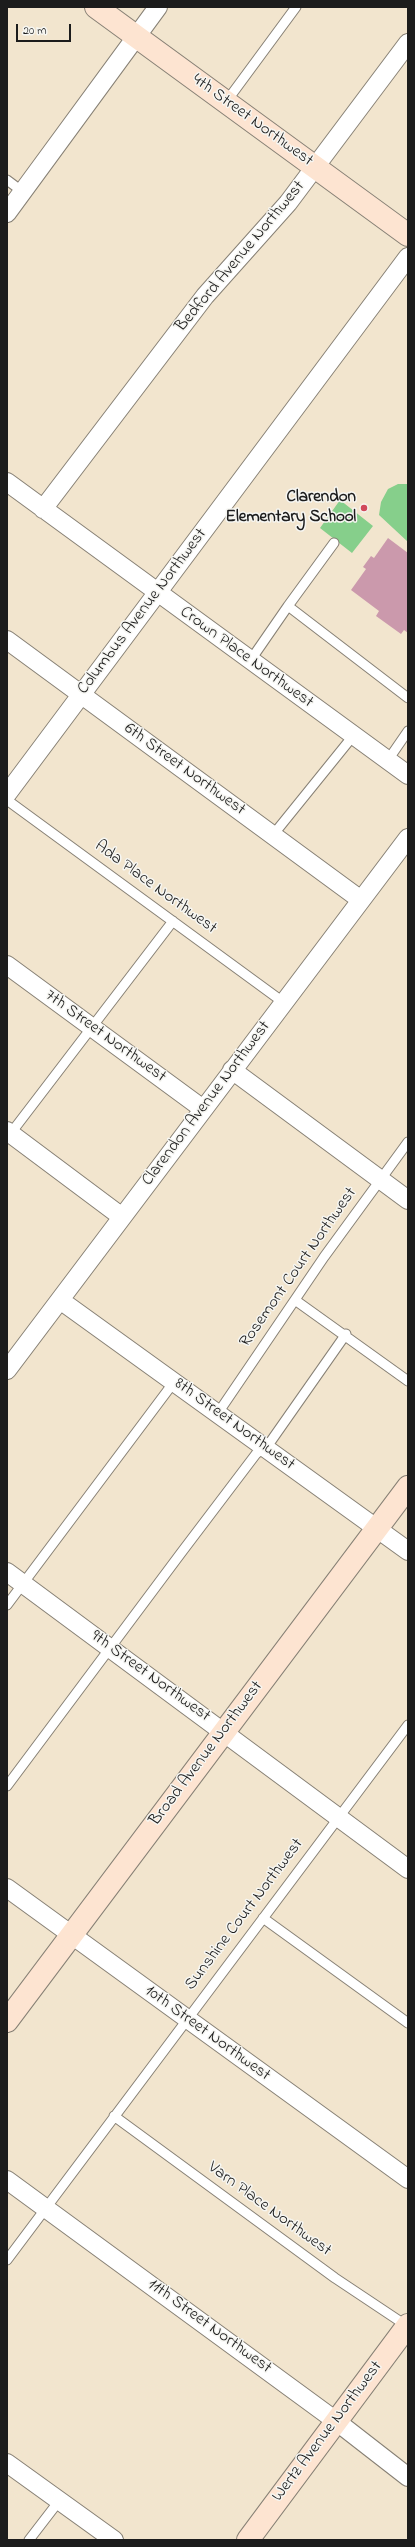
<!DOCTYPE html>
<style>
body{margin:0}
#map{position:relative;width:415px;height:2547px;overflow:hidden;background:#f2e5ce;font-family:"Indie Flower",sans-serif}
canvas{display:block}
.frame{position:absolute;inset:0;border:8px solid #1c1c1c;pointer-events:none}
.scale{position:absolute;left:16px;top:24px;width:55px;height:18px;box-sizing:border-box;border:2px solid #1c1c1c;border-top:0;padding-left:5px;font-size:12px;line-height:14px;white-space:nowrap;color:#1c1c1c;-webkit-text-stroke:3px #f6f6f2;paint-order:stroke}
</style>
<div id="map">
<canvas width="415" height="2547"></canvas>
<div class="frame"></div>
<div class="scale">20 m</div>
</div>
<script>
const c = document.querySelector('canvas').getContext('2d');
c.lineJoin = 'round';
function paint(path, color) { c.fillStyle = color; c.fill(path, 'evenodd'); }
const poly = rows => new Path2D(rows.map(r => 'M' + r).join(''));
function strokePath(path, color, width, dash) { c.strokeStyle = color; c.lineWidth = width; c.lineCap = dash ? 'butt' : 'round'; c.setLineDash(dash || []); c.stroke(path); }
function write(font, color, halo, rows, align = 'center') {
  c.font = font + ' "Indie Flower",sans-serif'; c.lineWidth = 3; c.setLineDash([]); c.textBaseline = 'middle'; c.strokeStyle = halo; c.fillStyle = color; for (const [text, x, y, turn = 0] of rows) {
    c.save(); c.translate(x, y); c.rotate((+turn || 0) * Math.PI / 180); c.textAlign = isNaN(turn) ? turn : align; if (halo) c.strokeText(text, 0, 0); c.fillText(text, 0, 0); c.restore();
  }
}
paint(poly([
 [398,484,408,484,408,542,379,515,381,502,388,489],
 [340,500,373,526,352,553,320,528]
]), '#86cf8b');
paint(poly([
 [388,538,408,553,408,633,404,630,401,634,376,616,379,611,351,590,366,569,363,567,371,556,374,558]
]), '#cb99ac');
const lane = poly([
 [226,102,296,7],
 [7,180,23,192],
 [288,606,334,543],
 [250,661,288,606,408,698],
 [388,760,408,731],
 [7,800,283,1002],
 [273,835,353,736],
 [11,1133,173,921],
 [295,1300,408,1381],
 [218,1413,324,1257,408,1142],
 [7,1605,174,1382],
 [7,1786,181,1553,256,1454,271,1441,346,1334],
 [263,1918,408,2023],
 [114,2116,335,2278,407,2326],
 [7,2260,408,1725],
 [29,2540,59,2501]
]);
const street = poly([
 [7,213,158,7],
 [7,482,408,775],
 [43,509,205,296,288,203,408,43],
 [7,640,361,900],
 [7,794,408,257],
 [7,965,203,1109],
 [232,1070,408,1200],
 [7,1131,122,1217],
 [60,1300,408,1551],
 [7,1370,408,838],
 [7,1572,408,1869],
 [7,1888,408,2179],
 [7,2180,336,2421,408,2477],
 [7,2463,114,2540]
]);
const secondary = poly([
 [96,7,408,235],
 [7,2021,408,1487],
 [248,2540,408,2325]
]);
strokePath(lane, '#878075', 11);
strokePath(street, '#878075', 20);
strokePath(secondary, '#878075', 24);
strokePath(lane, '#fff', 9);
strokePath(street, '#fff', 18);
strokePath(secondary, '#fde4d1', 22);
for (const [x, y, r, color] of [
 [364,508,4,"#d1495b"]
]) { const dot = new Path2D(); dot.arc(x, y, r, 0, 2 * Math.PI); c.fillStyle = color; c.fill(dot); strokePath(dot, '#f6f6f2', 1.5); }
write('17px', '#1c1c1c', '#f6f6f2', [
 ["4th Street Northwest",252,121,36],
 ["Bedford Avenue Northwest",241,257,-50],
 ["Columbus Avenue Northwest",143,612,-53],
 ["Crown Place Northwest",246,658,36],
 ["6th Street Northwest",184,770,36],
 ["Ada Place Northwest",155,888,36],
 ["7th Street Northwest",105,1037,36],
 ["Clarendon Avenue Northwest",207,1104,-53],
 ["Rosemont Court Northwest",299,1268,-55],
 ["8th Street Northwest",234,1425,36],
 ["9th Street Northwest",150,1677,36],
 ["Broad Avenue Northwest",207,1754,-53],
 ["Sunshine Court Northwest",245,1915,-53],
 ["10th Street Northwest",207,2034,36],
 ["Varn Place Northwest",269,2210,36],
 ["11th Street Northwest",209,2327,36],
 ["Wertz Avenue Northwest",328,2432,-53]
]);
write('bold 17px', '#1c1c1c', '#f6f6f2', [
 ["Clarendon",356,498],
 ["Elementary School",356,518]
], 'right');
</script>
